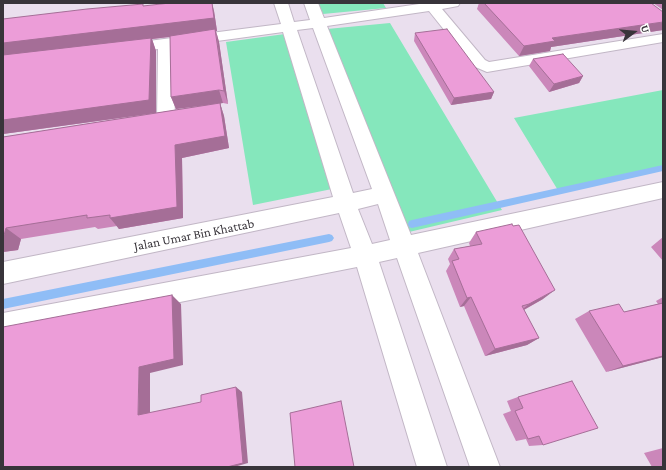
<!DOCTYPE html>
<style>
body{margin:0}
#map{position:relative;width:666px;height:470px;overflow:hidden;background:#eadfee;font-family:"Crimson Pro",serif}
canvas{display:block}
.frame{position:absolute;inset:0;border:4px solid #38343a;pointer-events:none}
.north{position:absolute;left:614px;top:12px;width:40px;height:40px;-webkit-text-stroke:3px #fff;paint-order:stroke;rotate:74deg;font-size:11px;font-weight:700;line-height:16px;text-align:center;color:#38343a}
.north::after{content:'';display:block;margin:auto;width:14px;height:18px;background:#38343a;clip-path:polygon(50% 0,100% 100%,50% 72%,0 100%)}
</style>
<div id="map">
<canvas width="666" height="470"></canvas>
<div class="frame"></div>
<div class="north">U</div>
</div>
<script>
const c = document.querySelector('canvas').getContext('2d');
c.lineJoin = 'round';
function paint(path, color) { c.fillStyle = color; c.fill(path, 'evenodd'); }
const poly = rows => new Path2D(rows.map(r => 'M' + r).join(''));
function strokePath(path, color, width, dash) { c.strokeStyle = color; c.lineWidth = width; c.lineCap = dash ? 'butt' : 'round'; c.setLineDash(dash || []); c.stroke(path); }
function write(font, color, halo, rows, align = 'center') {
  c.font = font + ' "Crimson Pro",serif'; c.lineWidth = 3; c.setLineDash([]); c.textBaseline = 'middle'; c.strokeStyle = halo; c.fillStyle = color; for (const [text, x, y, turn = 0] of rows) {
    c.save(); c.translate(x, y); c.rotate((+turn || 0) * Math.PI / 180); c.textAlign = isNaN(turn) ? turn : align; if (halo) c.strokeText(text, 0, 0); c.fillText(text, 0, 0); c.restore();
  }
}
paint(poly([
 [318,3,383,3,386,8,323,14],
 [390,23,502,210,409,232,327,29],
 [285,34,332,189,253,205,226,42],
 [663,90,663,170,559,192,514,118]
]), '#85e7bc');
paint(poly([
 [663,165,663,171,412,228,409,227,408,224,409,221,412,220,663,165],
 [329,234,332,235,334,238,332,241,329,242,3,309,3,299,329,234]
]), '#8fbdf6');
const street = poly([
 [274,3,288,3,294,22,310,20,304,3,318,3,324,18,426,3,460,3,458,6,442,9,485,60,489,62,663,34,663,42,487,72,473,66,429,11,327,26,411,235,663,182,663,198,418,253,500,467,470,467,397,258,379,262,447,467,417,467,357,267,3,337,3,313,351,248,339,213,3,284,3,262,333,197,283,32,173,47,175,118,172,122,166,124,160,122,157,118,158,49,125,54,120,52,117,49,120,46,125,44,281,24,274,3],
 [313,28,372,189,353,193,297,30,313,28],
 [378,204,390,240,372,244,358,209,378,204]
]);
strokePath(street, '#c2b7c6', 2);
paint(street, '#fff');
paint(poly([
 [479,3,651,3,663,30,551,47,550,51,519,56,477,9],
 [653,3,663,3,663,10],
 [144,6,214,11,217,31,216,31,219,42,228,104,223,103,176,109,171,97,170,37,152,39,156,51,156,113,3,134,3,19],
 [415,33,494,92,491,99,451,105,414,41],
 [533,59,583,76,579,83,549,92,529,66],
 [220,103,224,116,229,148,182,158,183,218,119,229,117,226,98,229,95,227,21,239,18,250,3,252,3,137],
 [476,232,543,299,524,310,539,338,527,345,485,356,464,306,460,307,446,271,450,264,448,259,454,249,470,246,469,243],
 [663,237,663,261,651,247],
 [663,297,663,357,606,372,575,319,589,311,624,312,658,304,656,301],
 [572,381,543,445,529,446,526,439,516,441,503,414,511,411,507,401,518,397],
 [663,448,663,467,652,467,644,453]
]), '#cb87ba');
paint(poly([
 [212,3,214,11,217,31,216,31,219,42,228,104,224,91,216,31,152,39,156,51,156,113,3,134,3,43],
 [663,22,663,30,551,47,550,51,519,56,524,46,552,38],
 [583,76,579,83,549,92,554,84],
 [219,90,223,103,176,109,171,97],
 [494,92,491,99,451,105,454,98],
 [220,103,224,116,229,148,182,158,183,218,119,229,110,218,175,145],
 [6,228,21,239,18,250,3,252,3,239],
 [555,290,543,299,518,313,529,304],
 [172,295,181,304,183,365,150,373,150,419,138,415,139,367],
 [471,297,464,306,460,307,467,298],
 [539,338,527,345,485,356,495,349],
 [663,356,663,357,606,372,623,366],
 [236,387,242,392,248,463,234,467,227,467]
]), '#a56e97');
const building = poly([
 [170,3,212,3,214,18,3,43,3,19,87,9,143,4,143,6,170,3],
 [484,3,651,3,663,12,663,22,552,38,555,41,524,46,484,3],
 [215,29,224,91,219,90,171,97,170,36,215,29],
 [447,29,494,92,454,98,415,33,447,29],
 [151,38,149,100,3,120,3,55,151,38],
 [563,54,583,76,554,84,533,59,563,54],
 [220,103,225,136,175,145,177,207,110,218,110,215,87,218,87,215,6,228,3,239,3,137,220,103],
 [512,224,513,226,519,225,555,290,529,304,522,306,539,338,495,349,471,297,467,298,452,261,459,259,454,249,482,244,476,232,512,224],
 [172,295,174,359,139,367,138,415,201,402,201,395,236,387,243,463,227,467,3,467,3,327,172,295],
 [663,303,663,356,623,366,589,311,619,304,624,312,663,303],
 [572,381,598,428,543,445,539,436,528,439,515,411,523,408,518,397,572,381],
 [341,401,354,467,295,467,290,413,341,401]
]);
paint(building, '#ec9dd8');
strokePath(building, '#a56e97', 1);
write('13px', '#38343a', '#fff', [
 ["Jalan Umar Bin Khattab",194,235,-11]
]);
</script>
